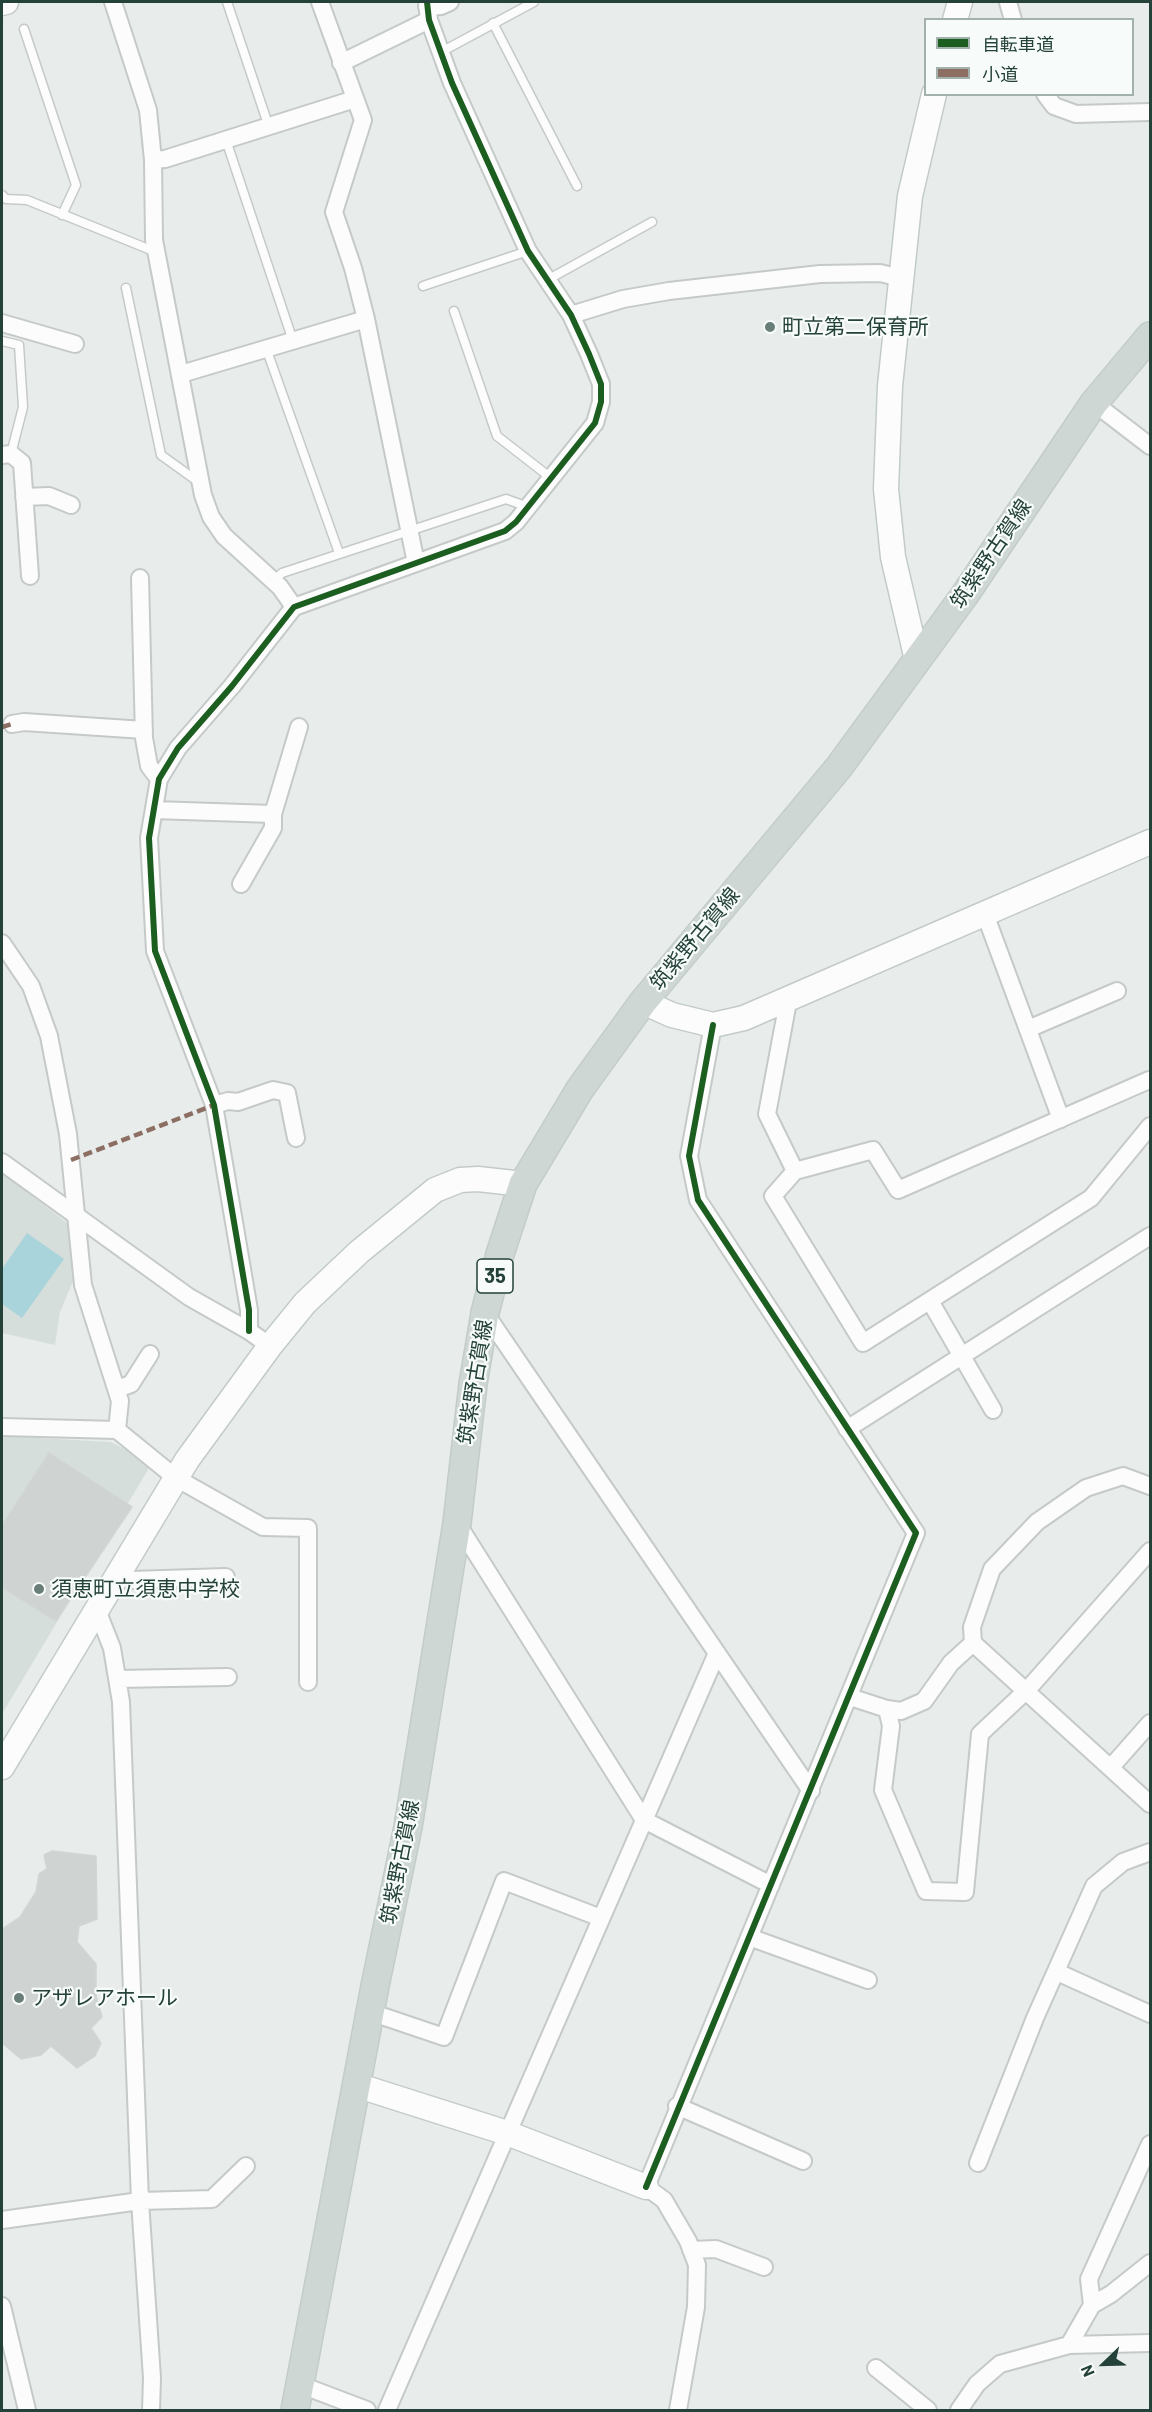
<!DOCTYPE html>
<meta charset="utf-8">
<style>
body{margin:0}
#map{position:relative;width:1152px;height:2412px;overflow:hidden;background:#e8edeb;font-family:Barlow,"Noto Sans JP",sans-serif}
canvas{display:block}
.frame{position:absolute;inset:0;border:3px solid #24423a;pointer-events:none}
.legend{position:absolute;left:924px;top:18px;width:210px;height:78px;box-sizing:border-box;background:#f7fbf9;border:2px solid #a3b1ad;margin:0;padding:8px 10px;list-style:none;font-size:18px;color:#24423a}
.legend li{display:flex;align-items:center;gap:12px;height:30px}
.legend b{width:30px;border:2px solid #a3b1ad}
.north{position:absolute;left:1074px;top:2334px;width:60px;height:60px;-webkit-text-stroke:4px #f7fbf9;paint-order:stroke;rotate:247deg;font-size:16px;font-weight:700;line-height:24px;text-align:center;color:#24423a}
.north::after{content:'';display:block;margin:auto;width:21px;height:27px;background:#24423a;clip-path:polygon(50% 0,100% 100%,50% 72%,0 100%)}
</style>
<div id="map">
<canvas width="1152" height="2412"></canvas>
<div class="frame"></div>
<ul class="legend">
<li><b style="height:8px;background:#1b5e20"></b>自転車道</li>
<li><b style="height:8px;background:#8d6e63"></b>小道</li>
</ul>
<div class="north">N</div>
</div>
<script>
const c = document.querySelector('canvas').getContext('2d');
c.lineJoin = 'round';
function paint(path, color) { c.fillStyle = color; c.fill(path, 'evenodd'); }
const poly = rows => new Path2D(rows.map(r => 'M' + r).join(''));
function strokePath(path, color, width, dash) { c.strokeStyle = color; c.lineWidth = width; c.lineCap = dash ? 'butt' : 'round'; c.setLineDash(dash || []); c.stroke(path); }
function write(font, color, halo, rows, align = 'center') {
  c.font = font + ' Barlow,"Noto Sans JP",sans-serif'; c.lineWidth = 4.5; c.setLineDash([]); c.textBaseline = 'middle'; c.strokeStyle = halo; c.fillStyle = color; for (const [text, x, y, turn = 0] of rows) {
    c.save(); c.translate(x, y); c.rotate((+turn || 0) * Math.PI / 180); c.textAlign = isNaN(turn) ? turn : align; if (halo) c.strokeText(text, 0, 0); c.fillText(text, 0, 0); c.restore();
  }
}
paint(poly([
 [2,1173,70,1225,76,1274,60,1312,55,1345,2,1333],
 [2,1436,111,1442,152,1463,2,1714]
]), '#d6dedb');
paint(poly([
 [27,1233,64,1259,22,1318,2,1304,2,1269]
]), '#a9d4db');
const building = poly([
 [49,1453,132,1507,56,1621,2,1587,2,1526,49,1453],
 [52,1851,96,1856,97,1919,79,1926,77,1942,96,1964,96,1996,102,2017,91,2028,101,2043,95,2056,77,2068,51,2046,41,2055,21,2059,2,2043,2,1929,20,1917,36,1892,39,1874,47,1869,44,1855,52,1851]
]);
paint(building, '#cfd4d2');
strokePath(building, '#d1d6d4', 1.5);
const lane = poly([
 [227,2,269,127],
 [493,23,577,186],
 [24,29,76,185,62,215],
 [441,52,534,2],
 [226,140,293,341],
 [2,195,6,199,27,200,156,252],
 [547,280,652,222],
 [423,286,528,251],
 [126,288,161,455,200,483],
 [454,311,497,436,551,478],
 [2,341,19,345,23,407,11,454],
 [266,348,339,553],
 [273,581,282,573,506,499,528,507]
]);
const street = poly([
 [113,2,148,110,153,160,154,240,203,495,211,517,224,536,280,587,294,607],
 [320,2,363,120,334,212,353,268,366,319,416,563],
 [1008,2,1013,20],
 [427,7,441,6,450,2],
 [341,63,429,20],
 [1045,94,1054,106,1076,114,1150,112],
 [153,160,165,159,355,99],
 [571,315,623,299,669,291,820,274,880,273,901,278],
 [2,323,75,344],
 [181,374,366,319],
 [1094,403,1150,446],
 [2,455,11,454,22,463,30,576],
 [24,497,49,496,71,505],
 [140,578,144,738,149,766,159,779],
 [12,724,24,722,144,730],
 [154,810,273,814,299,727],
 [241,884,273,828,273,814],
 [985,914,1061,1119],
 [2,943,31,986,49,1036,68,1134,83,1285,120,1401,117,1430],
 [787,1007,767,1114,795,1171,773,1196,863,1343,1091,1198,1150,1126],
 [1028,1029,1117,991],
 [214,1105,228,1101,238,1102,273,1090,287,1093,296,1138],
 [2,1162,189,1297,249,1331,270,1346],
 [795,1171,873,1150,898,1190,1149,1080],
 [930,1301,993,1410],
 [485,1313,811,1791],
 [249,1331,249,1310,214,1105,155,951,149,838,159,779,178,748,232,686,294,607,505,531,516,522,595,423,601,402,601,384,589,354,571,315,528,251,452,83,429,20,427,2],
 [117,1389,131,1384,150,1354],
 [2,1427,117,1430,176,1478,263,1527,308,1528,308,1682],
 [847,1429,1150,1236],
 [1150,1486,1123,1476,1086,1488,1037,1522,992,1569,972,1627,973,1643,1150,1804],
 [457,1523,644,1820,771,1885],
 [119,1573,131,1580,226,1577],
 [97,1610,112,1648,121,1702,140,2201,152,2378,151,2410],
 [973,1643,951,1663,924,1701,901,1711,887,1709,891,1726,883,1790,926,1891,965,1892,980,1734,1028,1689,1150,1551],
 [117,1679,228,1677],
 [850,1697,887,1709],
 [1112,1766,1150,1723],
 [749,1937,868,1980],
 [1057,1972,1150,2014],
 [370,2012,444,2037,504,1881,601,1918],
 [677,2106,803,2161],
 [978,2163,1035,2018,1094,1886,1123,1862,1150,1852],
 [2,2220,140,2201,212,2199,246,2166],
 [691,2250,716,2249,764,2267],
 [1092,2305,1089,2279,1150,2144],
 [2,2306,27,2410],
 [1069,2345,1150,2343],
 [876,2368,928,2410],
 [301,2385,367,2410],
 [387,2410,717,1653],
 [678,2410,696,2307,697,2265,688,2241,664,2200,646,2187,916,1533,698,1200,689,1156,713,1025],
 [959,2410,977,2384,1000,2364,1069,2345,1092,2305,1111,2294,1150,2263]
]);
const secondary = poly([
 [2,3,6,2],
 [955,20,960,2],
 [917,660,893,557,886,489,890,386,910,196,934,94],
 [643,1002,672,1015,713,1025,744,1018,1150,842],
 [2,1767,187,1460,270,1346,305,1303,359,1252,435,1190,460,1180,478,1179,523,1184],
 [356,2085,507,2133,646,2187]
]);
const primary = poly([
 [295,2410,375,1986,408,1827,457,1523,473,1384,485,1313,500,1254,523,1184,580,1089,643,1002,839,767,964,596,1094,403,1150,336]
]);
strokePath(lane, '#c5cac8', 11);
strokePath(street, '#c5cac8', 20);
strokePath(secondary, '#c3cbc8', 27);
strokePath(primary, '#c3ccc9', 30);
strokePath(lane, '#fcfcfc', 8);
strokePath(street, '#fcfcfc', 16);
strokePath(secondary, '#fcfcfc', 24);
strokePath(primary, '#cfd7d5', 27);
strokePath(poly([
 [2,727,12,724],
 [71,1160,214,1105]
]), '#8d6e63', 4.5, [9, 4.5]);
strokePath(poly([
 [249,1331,249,1310,214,1105,155,951,149,838,159,779,178,748,232,686,294,607,505,531,516,522,595,423,601,402,601,384,589,354,571,315,528,251,452,83,429,20,427,2],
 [646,2187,916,1533,698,1200,689,1156,713,1025]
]), '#1b5e20', 6);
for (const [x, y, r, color] of [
 [770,327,6,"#697e78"],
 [39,1589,6,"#697e78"],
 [19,1998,6,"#697e78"]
]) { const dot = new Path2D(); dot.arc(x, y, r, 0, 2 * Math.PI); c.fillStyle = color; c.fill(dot); strokePath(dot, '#f7fbf9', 2); }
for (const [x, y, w] of [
 [495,1276,36]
]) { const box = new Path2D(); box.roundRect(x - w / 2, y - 17, w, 34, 4.5); c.fillStyle = '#f7fbf9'; c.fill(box); strokePath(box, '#24423a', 1.5); }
write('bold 20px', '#24423a', null, [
 ["35",495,1276]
]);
write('21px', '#24423a', '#f7fbf9', [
 ["町立第二保育所",782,327],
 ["須恵町立須恵中学校",51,1589],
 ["アザレアホール",31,1998]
], 'left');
write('21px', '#24423a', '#f7fbf9', [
 ["筑紫野古賀線",991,554,-56],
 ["筑紫野古賀線",695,939,-50],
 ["筑紫野古賀線",475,1382,-81],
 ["筑紫野古賀線",400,1862,-79]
]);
</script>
